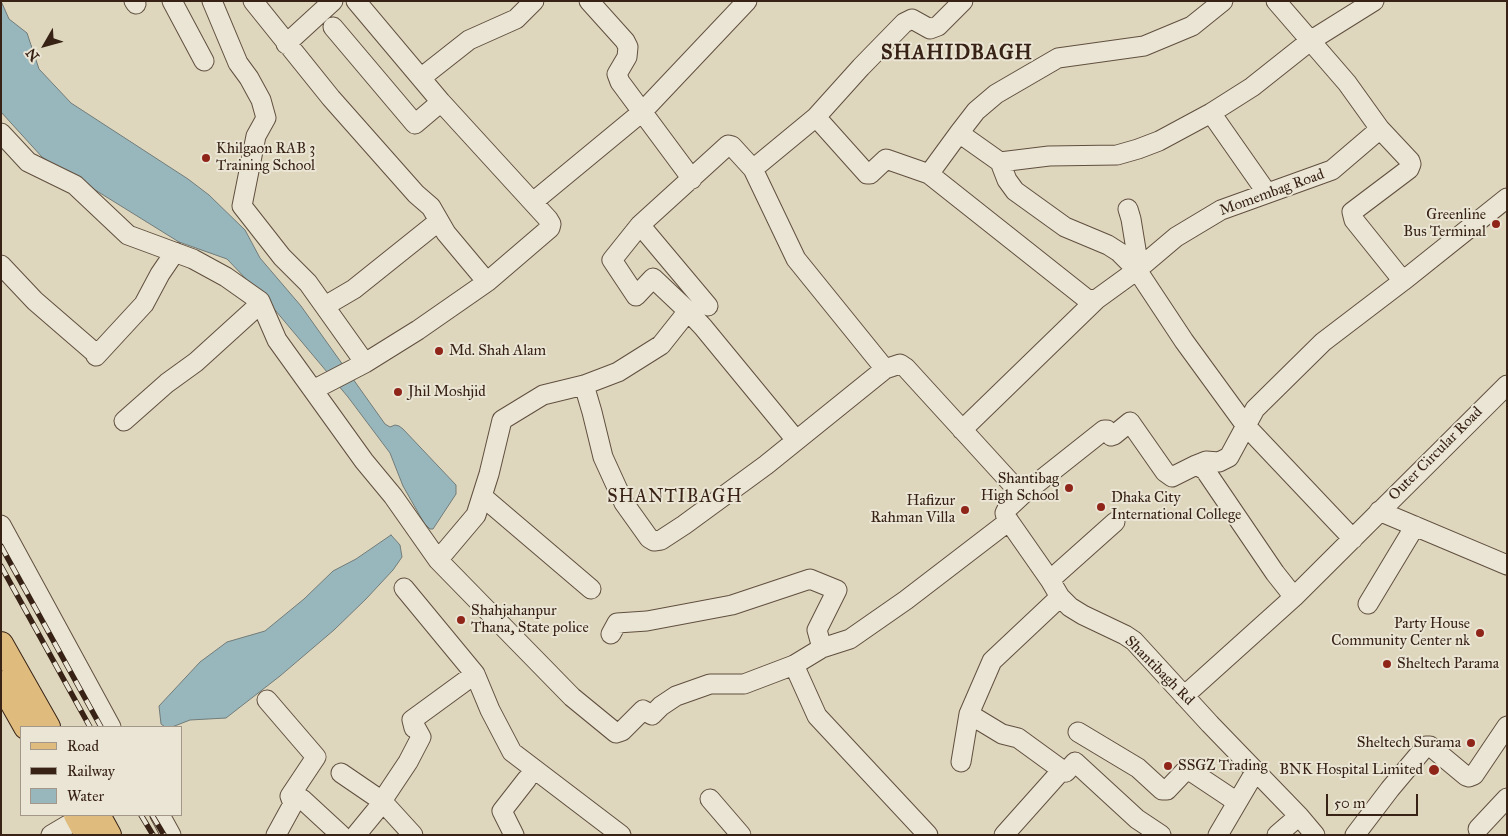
<!DOCTYPE html>
<style>
body{margin:0}
#map{position:relative;width:1508px;height:836px;overflow:hidden;background:#ded7bd;font-family:"IM FELL Great Primer",serif}
canvas{display:block}
.frame{position:absolute;inset:0;border:2px solid #372215;pointer-events:none}
.legend{position:absolute;left:20px;top:726px;width:162px;height:90px;box-sizing:border-box;background:#eae5d4;border:1px solid #a29788;margin:0;padding:6px 9px;list-style:none;font-size:15px;color:#372215}
.legend li{display:flex;align-items:center;gap:10px;height:25px}
.legend b{width:25px;border:1px solid #a29788}
.north{position:absolute;left:20px;top:20px;width:50px;height:50px;-webkit-text-stroke:4px #eae5d4;paint-order:stroke;rotate:232deg;font-size:14px;font-weight:700;line-height:20px;text-align:center;color:#372215}
.north::after{content:'';display:block;margin:auto;width:18px;height:22px;background:#372215;clip-path:polygon(50% 0,100% 100%,50% 72%,0 100%)}
.scale{position:absolute;left:1326px;top:794px;width:92px;height:22px;box-sizing:border-box;border:2px solid #372215;border-top:0;padding-left:6px;font-size:15px;line-height:18px;white-space:nowrap;color:#372215;-webkit-text-stroke:4px #eae5d4;paint-order:stroke}
</style>
<div id="map">
<canvas width="1508" height="836"></canvas>
<div class="frame"></div>
<ul class="legend">
<li><b style="height:6px;background:#dfbc7e"></b>Road</li>
<li><b style="height:6px;background:#372215"></b>Railway</li>
<li><b style="height:14px;background:#98b7bc"></b>Water</li>
</ul>
<div class="north">N</div>
<div class="scale">50 m</div>
</div>
<script>
const c = document.querySelector('canvas').getContext('2d');
c.lineJoin = 'round';
function paint(path, color) { c.fillStyle = color; c.fill(path, 'evenodd'); }
const poly = rows => new Path2D(rows.map(r => 'M' + r).join(''));
function strokePath(path, color, width, dash) { c.strokeStyle = color; c.lineWidth = width; c.lineCap = dash ? 'butt' : 'round'; c.setLineDash(dash || []); c.stroke(path); }
function write(font, color, halo, rows, align = 'center') {
  c.font = font + ' "IM FELL Great Primer",serif'; c.lineWidth = 4; c.setLineDash([]); c.textBaseline = 'middle'; c.strokeStyle = halo; c.fillStyle = color; for (const [text, x, y, turn = 0] of rows) {
    c.save(); c.translate(x, y); c.rotate((+turn || 0) * Math.PI / 180); c.textAlign = isNaN(turn) ? turn : align; if (halo) c.strokeText(text, 0, 0); c.fillText(text, 0, 0); c.restore();
  }
}
const water = poly([
 [1,1,9,19,27,33,39,69,71,103,188,179,209,195,245,230,260,258,301,306,385,424,390,427,395,425,399,426,403,429,456,485,456,494,433,529,430,529,424,523,403,486,390,453,348,397,270,304,227,259,179,242,42,157,1,112,1,1],
 [391,535,400,545,402,557,393,570,366,599,334,630,280,676,226,718,190,720,172,727,165,727,161,724,159,706,200,662,227,642,265,631,304,599,333,571,356,559,391,535]
]);
paint(water, '#98b7bc');
strokePath(water, '#717b79', 1);
const minor = poly([
 [134,1,136,4],
 [172,1,204,61],
 [212,1,238,63,249,78,261,100,266,118,256,136,242,206,282,257,308,283,365,363],
 [253,1,331,98,416,194,431,207,446,233,487,282],
 [589,1,625,41,628,47,627,57,617,74,620,82,692,179],
 [1276,1,1347,83,1380,129],
 [333,27,415,124,441,102],
 [286,44,333,1],
 [422,77,469,40,516,19,534,1],
 [1211,113,1267,193],
 [816,117,867,174,870,174,886,159,929,174],
 [1,133,28,162,75,185,128,235,193,259,226,277,260,301,277,340,364,461,393,496,438,560,572,697,616,733,622,731,643,710,652,715,661,706,676,696,710,684,744,684,794,665,822,648,817,630,837,590,810,579,732,605,647,621,617,623,611,634],
 [959,133,976,111,996,94,1058,58,1144,46,1192,26,1223,1],
 [1000,162,1007,180,1015,191,1065,227,1108,245,1119,252,1137,270,1176,237,1221,210,1332,170,1380,129,1410,161,1411,164,1409,169,1352,212,1354,220,1403,281,1323,342,1255,409,1229,457,1219,462,1206,461,1196,465],
 [753,169,816,117,861,67,904,23,912,19,930,29,938,26,963,1],
 [533,202,642,112,747,1],
 [1128,209,1131,219,1139,268],
 [640,225,708,306],
 [1,265,35,301,94,352,96,356,144,304,160,274,175,252],
 [1403,281,1507,198],
 [325,306,354,289,439,221],
 [584,385,592,412,603,457,624,503,649,538,654,541,661,540,684,525,766,465,885,369],
 [313,390,365,363,418,330,487,282,550,228,551,224,548,219,441,102,356,1],
 [124,421,167,383,196,362,261,303],
 [962,430,1097,299],
 [796,440,703,327,688,311,653,278,636,296,612,260,640,225,728,145,732,146,753,169,796,259,885,369,900,364,906,368,1022,495,1007,509,1005,513,1006,517,1050,580,1060,597,1070,607,1083,615,1125,635,1134,641,1210,724,1299,816,1315,835],
 [1022,495,1104,430,1107,430,1111,436,1114,435,1130,422,1165,472,1172,477,1196,465,1205,470,1275,573,1294,597],
 [483,497,591,589],
 [1379,511,1507,565],
 [1,525,111,727],
 [1353,539,1246,426,1184,341,1137,270,1097,299,1088,300,929,174,959,133,1000,162,1049,156,1117,155,1138,149,1159,141,1211,113,1252,87,1310,41,1374,1],
 [438,560,476,515,489,474,502,420,543,395,584,385,618,372,661,345,688,311],
 [1050,580,1115,522],
 [404,588,475,674,490,710,512,752,621,835],
 [1368,604,1415,526],
 [822,648,850,639,906,600,1009,521],
 [794,665,817,716,928,835],
 [1184,696,1294,597,1507,385],
 [267,700,316,757,290,796,293,804],
 [969,714,1002,734,1018,738,1062,770,1004,835],
 [1078,732,1138,768,1162,790,1167,790,1184,772,1189,770,1237,802],
 [961,762,969,714,992,661,1060,597],
 [1062,770,1066,772,1075,762,1137,819,1161,835],
 [341,773,382,801,413,835],
 [710,799,741,835],
 [382,801,408,762,421,737,416,728,414,728,412,720,475,674],
 [160,815,171,835],
 [1478,829,1507,798],
 [51,835,78,819],
 [276,835,293,804,297,800,302,799,341,835],
 [356,835,383,802],
 [514,835,502,811,527,779],
 [1218,835,1255,772],
 [1277,835,1299,816],
 [1355,835,1390,789,1426,746,1430,746,1466,776,1469,777,1474,775,1507,726]
]);
const major = poly([
 [1,644,48,727],
 [1,683,26,727],
 [76,815,87,835],
 [98,815,109,835]
]);
strokePath(minor, '#614f3f', 21);
strokePath(major, '#372215', 26);
strokePath(minor, '#eae5d4', 19);
strokePath(major, '#dfbc7e', 24);
const rail = poly([
 [1,546,101,727],
 [1,566,90,727],
 [141,815,153,835],
 [152,815,164,835]
]);
strokePath(rail, '#372215', 5.5);
strokePath(rail, '#eae5d4', 4, [11]);
for (const [x, y, r, color] of [
 [206,158,5,"#8f2418"],
 [1496,224,5,"#8f2418"],
 [439,351,5,"#8f2418"],
 [398,392,5,"#8f2418"],
 [1069,488,5,"#8f2418"],
 [1101,507,5,"#8f2418"],
 [965,510,5,"#8f2418"],
 [461,620,5,"#8f2418"],
 [1480,633,5,"#8f2418"],
 [1387,664,5,"#8f2418"],
 [1471,743,5,"#8f2418"],
 [1168,766,5,"#8f2418"],
 [1434,770,6,"#8f2418"]
]) { const dot = new Path2D(); dot.arc(x, y, r, 0, 2 * Math.PI); c.fillStyle = color; c.fill(dot); strokePath(dot, '#eae5d4', 2); }
write('15px', '#372215', '#eae5d4', [
 ["Khilgaon RAB 3",216,149],
 ["Training School",216,166],
 ["Greenline",1486,215,"right"],
 ["Bus Terminal",1486,232,"right"],
 ["Md. Shah Alam",449,351],
 ["Jhil Moshjid",408,392],
 ["Shantibag",1059,479,"right"],
 ["High School",1059,496,"right"],
 ["Dhaka City",1111,498],
 ["International College",1111,515],
 ["Hafizur",955,501,"right"],
 ["Rahman Villa",955,518,"right"],
 ["Shahjahanpur",471,611],
 ["Thana, State police",471,628],
 ["Party House",1470,624,"right"],
 ["Community Center nk",1470,641,"right"],
 ["Sheltech Parama",1397,664],
 ["Sheltech Surama",1461,743,"right"],
 ["SSGZ Trading",1178,766],
 ["BNK Hospital Limited",1423,770,"right"]
], 'left');
write('15px', '#372215', '#eae5d4', [
 ["Momembag Road",1272,193,-20],
 ["Outer Circular Road",1436,454,-45],
 ["Shantibagh Rd",1159,671,45]
]);
c.letterSpacing = '1px';
write('18px', '#372215', '#eae5d4', [
 ["SHANTIBAGH",675,498]
]);
c.letterSpacing = '0px';
c.letterSpacing = '1px';
write('bold 20px', '#372215', '#eae5d4', [
 ["SHAHIDBAGH",957,54]
]);
c.letterSpacing = '0px';
</script>
